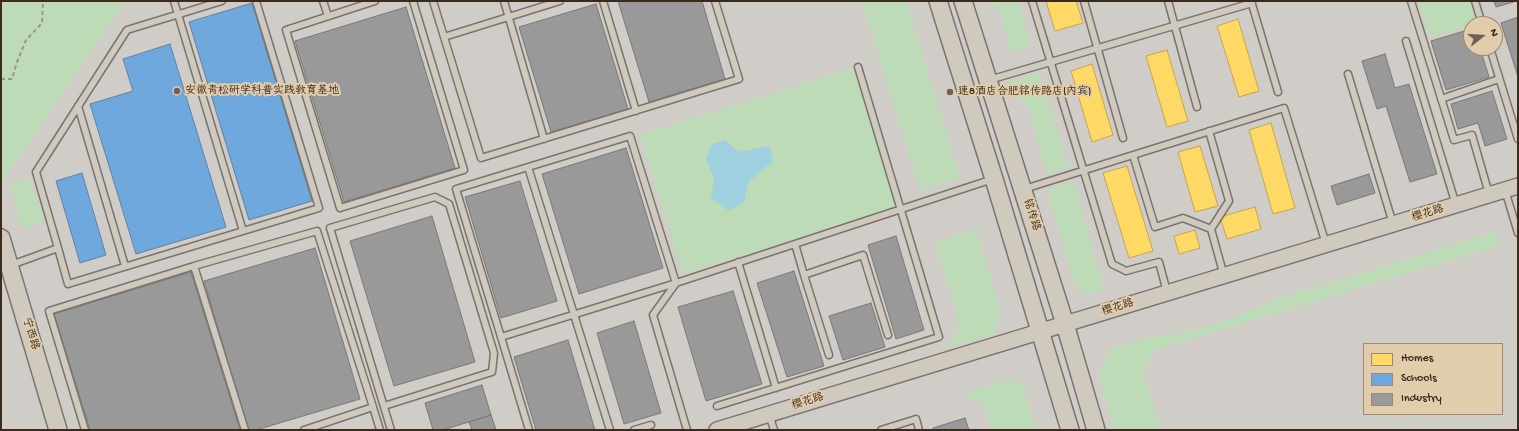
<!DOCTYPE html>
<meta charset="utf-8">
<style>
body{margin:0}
#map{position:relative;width:1519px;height:431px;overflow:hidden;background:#d0ccc7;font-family:"Gochi Hand",sans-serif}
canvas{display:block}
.frame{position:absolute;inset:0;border:2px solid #3b2a1e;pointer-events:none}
.legend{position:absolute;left:1363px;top:343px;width:140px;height:72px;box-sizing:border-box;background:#e1ccab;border:1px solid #9f8b73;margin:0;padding:5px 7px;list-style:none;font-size:12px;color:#3b2a1e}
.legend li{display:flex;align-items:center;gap:8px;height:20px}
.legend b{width:20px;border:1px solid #9f8b73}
.north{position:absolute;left:1463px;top:16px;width:40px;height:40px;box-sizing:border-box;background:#e1ccab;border:1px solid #9f8b73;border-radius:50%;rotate:73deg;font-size:11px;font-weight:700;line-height:16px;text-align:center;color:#3b2a1e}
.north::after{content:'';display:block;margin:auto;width:14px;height:18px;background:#6f6359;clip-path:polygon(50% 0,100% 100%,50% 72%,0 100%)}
</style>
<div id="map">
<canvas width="1519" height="431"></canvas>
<div class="frame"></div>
<ul class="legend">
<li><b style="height:11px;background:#ffd966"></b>Homes</li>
<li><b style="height:11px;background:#6fa8dc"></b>Schools</li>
<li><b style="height:11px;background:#999"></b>Industry</li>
</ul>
<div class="north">N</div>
</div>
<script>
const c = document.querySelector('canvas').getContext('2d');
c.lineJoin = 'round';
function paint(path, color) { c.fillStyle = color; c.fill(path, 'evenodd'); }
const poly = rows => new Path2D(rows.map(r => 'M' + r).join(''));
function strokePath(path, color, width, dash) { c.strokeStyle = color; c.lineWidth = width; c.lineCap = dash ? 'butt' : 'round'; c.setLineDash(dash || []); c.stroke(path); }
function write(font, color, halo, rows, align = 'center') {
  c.font = font + ' "Gochi Hand","LXGW WenKai TC",sans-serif'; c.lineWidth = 4; c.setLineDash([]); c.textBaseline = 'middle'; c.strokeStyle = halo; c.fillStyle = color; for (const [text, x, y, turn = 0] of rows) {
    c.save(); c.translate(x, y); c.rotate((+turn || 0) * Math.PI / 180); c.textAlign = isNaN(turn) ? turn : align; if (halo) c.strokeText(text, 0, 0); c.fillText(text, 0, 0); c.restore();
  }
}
paint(poly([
 [10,1,126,1,2,182,1,4],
 [862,1,906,1,960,177,920,191],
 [990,1,1018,1,1031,46,1011,52,1000,13],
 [1418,1,1471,1,1478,23,1471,24,1471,25,1429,38],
 [853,68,896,207,683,274,640,135],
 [1039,72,1069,167,1047,174,1027,105,1011,95,1007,82],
 [30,178,44,222,23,229,9,185],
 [1073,181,1104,289,1089,294,1075,285,1047,190],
 [976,229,1001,313,994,334,947,348,960,325,935,242],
 [1496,231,1501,245,1156,350,1143,372,1161,430,1115,430,1098,375,1109,350,1150,337,1174,335,1237,317,1274,300],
 [1009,379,1023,386,1036,430,991,430,983,404,963,394]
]), '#bedbb7');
paint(poly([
 [725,140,738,152,769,146,773,161,748,182,744,202,729,211,711,198,714,178,706,158,712,144]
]), '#9ed0e0');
const homes = poly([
 [1046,1,1076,1,1083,23,1055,31,1046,1],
 [1238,19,1259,91,1239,97,1217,26,1238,19],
 [1167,50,1188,121,1167,127,1146,56,1167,50],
 [1092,64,1113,135,1092,142,1071,71,1092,64],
 [1271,123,1295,208,1273,214,1249,130,1271,123],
 [1200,146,1218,206,1195,212,1178,152,1200,146],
 [1127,166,1153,251,1129,258,1103,173,1127,166],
 [1255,207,1261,229,1227,239,1220,217,1255,207],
 [1195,230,1200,248,1179,254,1174,236,1195,230]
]);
paint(homes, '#ffd966');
strokePath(homes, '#c4a450', 1);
const schools = poly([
 [252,3,312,201,249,220,189,22,252,3],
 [170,44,226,227,136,254,90,104,133,91,123,59,170,44],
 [82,173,106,255,80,263,56,181,82,173]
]);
paint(schools, '#6fa8dc');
strokePath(schools, '#5f82a3', 1);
const industry = poly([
 [618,1,702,1,725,79,649,102,618,1],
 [1494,1,1517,1,1496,7,1494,1],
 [596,4,628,109,551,132,519,27,596,4],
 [406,7,455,168,344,202,295,41,406,7],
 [1518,17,1518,77,1501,23,1518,17],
 [1471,29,1471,48,1480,48,1489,77,1446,90,1431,41,1471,29],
 [1385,54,1395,88,1409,84,1437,174,1410,182,1386,106,1377,109,1362,61,1385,54],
 [1492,91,1507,139,1485,146,1478,123,1458,129,1451,104,1492,91],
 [626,148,663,268,579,294,542,174,626,148],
 [1369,174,1375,193,1337,205,1331,186,1369,174],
 [520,181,557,301,501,318,465,197,520,181],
 [432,216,475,362,394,386,350,241,432,216],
 [896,236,924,330,896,339,868,245,896,236],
 [315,248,360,399,256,430,248,430,204,281,315,248],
 [794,271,824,366,787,377,757,283,794,271],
 [191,272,240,430,90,430,54,314,191,272],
 [733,291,762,384,706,401,678,307,733,291],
 [871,303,885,347,843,360,829,316,871,303],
 [634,321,661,413,624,424,597,333,634,321],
 [568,340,595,430,536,430,514,357,568,340],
 [482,385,491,415,443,430,433,430,425,403,482,385],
 [491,415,496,430,472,430,469,422,491,415],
 [965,418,969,430,933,430,933,428,965,418]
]);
paint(industry, '#999');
strokePath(industry, '#7d7874', 1);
const service = poly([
 [174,1,243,231],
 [323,1,328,16],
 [375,1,286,30,340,208,464,170,413,1],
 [433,1,481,158,739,79,715,1],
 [504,1,544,139],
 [603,1,636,111],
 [1032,1,1112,264,1126,271,1159,262,1167,292],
 [1084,1,1123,138],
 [1168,1,1197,107],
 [1251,1,1278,92],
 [1411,1,1454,140,1472,135,1489,194],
 [1475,1,1482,24],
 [444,37,560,1],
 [1406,41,1456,205],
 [1490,48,1518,139],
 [1348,74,1393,224],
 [989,80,1252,3],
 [1441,99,1499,79],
 [78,106,125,266],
 [1209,131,1229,201,1211,229],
 [1133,155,1155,227,1183,218,1211,229,1224,276],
 [528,167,610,430],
 [1024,189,1284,108,1326,244],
 [1505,190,1518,233],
 [795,244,804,275,863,255,888,335],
 [58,248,36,172,127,30,222,1],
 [738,262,776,388],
 [11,265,58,248,68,284,319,208,256,1],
 [804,275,829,355],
 [676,283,630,136,456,189,501,337,676,283,993,179],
 [676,283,653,315,687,430],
 [501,337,529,430],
 [384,406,492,372,494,353,449,204,435,197,330,228,391,430],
 [717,406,939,337,858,67],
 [373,407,380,430],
 [769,414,774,430],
 [85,430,49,311,194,266],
 [245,430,194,266,317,231,373,407,304,430],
 [634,430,651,425],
 [881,430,916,419,919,430]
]);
const tertiary = poly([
 [717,430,1518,186]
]);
const secondary = poly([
 [938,1,994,179,1070,430],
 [963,1,1065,324,1096,430],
 [1,238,58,430]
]);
strokePath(service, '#79746f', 9);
strokePath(tertiary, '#79746f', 18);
strokePath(secondary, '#79746f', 20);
strokePath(poly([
 [1,79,12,79,17,62,26,40,42,23,43,1]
]), '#9a948c', 2, [4, 3]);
strokePath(service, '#cfc9be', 6);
strokePath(tertiary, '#cfc9be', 15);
strokePath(secondary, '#cfc9be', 17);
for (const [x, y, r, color] of [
 [177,91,4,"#6f6359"],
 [950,92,4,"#6f6359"]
]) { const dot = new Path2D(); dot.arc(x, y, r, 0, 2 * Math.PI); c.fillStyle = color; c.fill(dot); strokePath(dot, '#e1ccab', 1.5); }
write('11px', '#3b2a1e', '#e1ccab', [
 ["安徽青松研学科普实践教育基地",185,91],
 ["速8酒店合肥铭传路店(内宾)",958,92]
], 'left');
write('11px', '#3b2a1e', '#e1ccab', [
 ["樱花路",1428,214,-17],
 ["铭传路",1031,215,72],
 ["樱花路",1118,308,-17],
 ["宁西路",30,334,73],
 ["樱花路",808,402,-17]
]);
</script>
